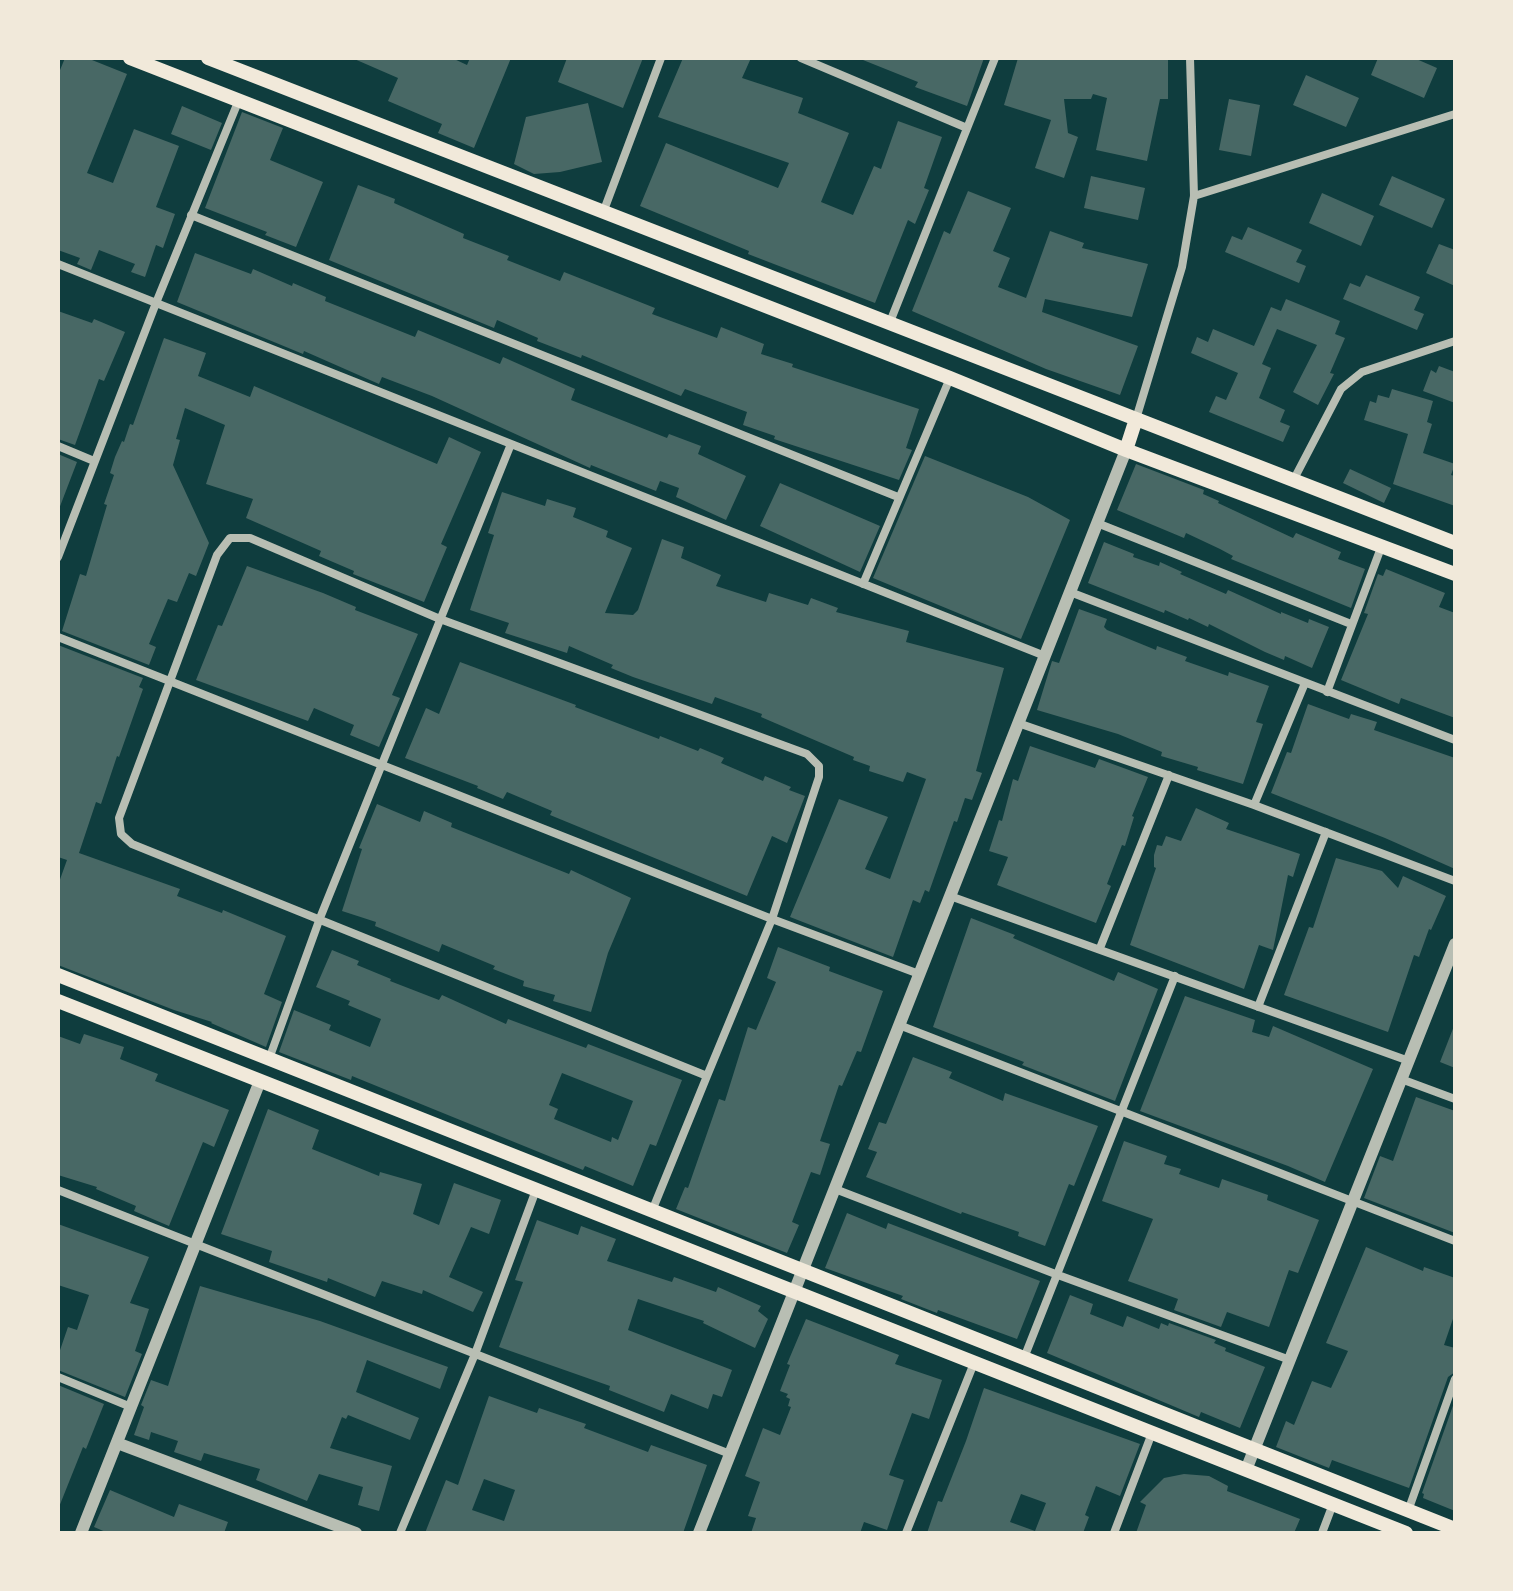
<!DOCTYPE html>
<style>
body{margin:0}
#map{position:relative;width:1513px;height:1591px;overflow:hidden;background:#0f3d3e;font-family:"Fira Sans Condensed",sans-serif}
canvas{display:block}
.frame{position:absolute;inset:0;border:60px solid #f1e9da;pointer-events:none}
</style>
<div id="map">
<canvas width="1513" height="1591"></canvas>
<div class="frame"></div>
</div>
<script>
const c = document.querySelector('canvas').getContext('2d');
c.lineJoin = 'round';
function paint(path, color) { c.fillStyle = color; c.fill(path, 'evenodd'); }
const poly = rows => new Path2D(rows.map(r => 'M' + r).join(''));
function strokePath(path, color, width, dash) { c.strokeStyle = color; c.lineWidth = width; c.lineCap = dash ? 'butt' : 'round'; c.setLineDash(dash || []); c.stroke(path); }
paint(poly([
 [65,58,87,58,127,74,87,173,113,183,134,129,179,146,156,207,175,214,163,248,156,245,145,277,131,272,135,264,99,250,91,270,77,264,80,258,58,250,58,75],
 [352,58,452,58,467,65,470,58,511,58,474,148,438,133,442,124,388,101,398,78],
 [567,58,643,58,623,108,558,82],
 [683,58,751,58,742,78,803,98,798,113,849,133,821,202,853,215,874,166,881,169,898,121,942,137,924,188,929,190,915,224,908,220,875,303,748,254,749,251,640,206,666,143,778,188,789,163,658,117],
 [858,58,984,58,967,106,915,87,918,82],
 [1018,58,1168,58,1168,99,1160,99,1147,161,1096,150,1107,98,1093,94,1091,99,1064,99,1068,133,1078,137,1064,178,1035,168,1051,120,1004,105],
 [1378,58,1414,58,1437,68,1424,98,1371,75],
 [1306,75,1359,98,1346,127,1293,105],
 [1229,99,1260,105,1251,156,1219,150],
 [588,103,602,162,560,172,534,174,514,164,526,117],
 [182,106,222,123,211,150,171,134],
 [242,112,283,128,270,160,323,182,296,247,265,235,267,232,205,208],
 [1091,176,1145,188,1138,220,1084,208],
 [1392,176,1445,199,1432,228,1379,205],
 [358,185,395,199,394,203,464,234,463,238,509,256,507,260,560,281,564,272,655,308,652,314,717,338,721,327,764,344,761,354,793,364,792,367,919,409,906,448,912,450,899,480,774,439,775,436,743,425,747,412,685,389,681,396,582,355,581,358,537,341,538,338,497,320,494,328,329,260],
 [968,191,1011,208,993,251,1010,258,998,287,1026,298,1050,231,1084,243,1082,248,1148,264,1132,317,1045,299,1042,312,1138,346,1120,395,1046,369,912,311,944,231,950,234],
 [1322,193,1374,216,1361,246,1309,223],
 [1248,227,1302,250,1296,262,1306,266,1299,283,1225,252,1232,236,1242,240],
 [1439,244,1455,250,1455,286,1426,273],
 [195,253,251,274,253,269,292,286,293,283,326,297,325,301,415,337,418,330,500,364,503,357,575,389,571,400,667,438,669,434,701,446,698,454,746,476,726,520,676,497,679,488,660,481,656,491,591,465,590,468,432,396,382,377,379,384,304,351,303,354,177,302],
 [1366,275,1420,297,1414,310,1424,314,1417,330,1343,299,1350,283,1360,287],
 [1286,299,1340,321,1335,334,1345,338,1330,373,1334,374,1318,405,1293,392,1317,345,1277,329,1262,364,1271,368,1259,398,1285,410,1280,422,1290,426,1283,442,1209,412,1216,396,1226,400,1238,373,1191,353,1197,337,1208,342,1213,329,1254,346,1271,307,1281,311],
 [58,311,92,323,94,319,125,332,104,381,99,379,75,445,58,439],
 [164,338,206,353,198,376,250,397,254,386,437,464,449,437,481,452,441,544,447,547,424,602,353,574,354,571,319,556,321,551,246,518,253,499,206,484,225,425,185,408,176,439,180,440,173,465,209,543,196,576,189,573,177,602,168,599,149,644,156,647,149,665,62,631,80,574,86,576,107,505,104,504,114,475,110,473,115,457,122,441,124,442,130,424,133,425],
 [1439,366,1455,372,1455,403,1423,391,1431,370,1436,373],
 [1392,389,1433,401,1427,422,1432,424,1423,453,1455,464,1451,475,1455,476,1455,506,1393,484,1408,434,1364,420,1370,401,1376,403,1378,395,1389,398],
 [58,454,77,462,59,509,58,509],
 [925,456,1028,497,1070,520,1021,639,873,578],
 [1136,464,1204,490,1203,494,1219,501,1218,503,1293,538,1296,533,1341,552,1338,559,1365,569,1351,608,1231,559,1233,556,1220,549,1186,533,1184,538,1117,510],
 [1350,469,1391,488,1384,503,1343,483],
 [780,483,880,526,860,572,760,526],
 [502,492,545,506,547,499,576,508,573,517,608,531,606,537,632,548,605,613,633,615,638,610,662,539,684,547,681,558,721,575,716,586,766,602,769,593,808,605,811,598,838,608,836,612,909,631,906,642,1004,668,976,771,982,773,972,800,965,798,957,822,954,821,929,892,925,890,920,903,913,900,893,957,790,917,839,799,888,817,865,869,890,879,926,779,907,772,903,782,869,771,870,766,853,760,854,757,761,717,762,714,715,697,712,704,633,677,611,668,613,665,569,646,567,653,505,633,509,623,470,610,494,535,488,533],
 [1104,542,1134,554,1133,557,1159,566,1160,562,1182,572,1180,574,1226,594,1228,590,1281,614,1281,612,1308,623,1309,619,1329,627,1312,668,1285,656,1284,660,1265,652,1209,624,1208,627,1189,618,1188,620,1165,610,1164,613,1088,583],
 [247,566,323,593,356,607,355,610,418,634,392,695,400,698,379,747,350,735,354,725,314,708,308,721,196,680,218,625,222,626],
 [1386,569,1445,593,1439,607,1455,613,1455,718,1401,698,1399,704,1341,680,1368,614,1364,613,1378,574,1383,576],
 [1079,609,1107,619,1104,627,1107,630,1156,650,1157,646,1187,657,1185,661,1228,676,1229,672,1269,686,1256,722,1263,724,1243,784,1197,770,1198,767,1161,756,1162,752,1118,734,1037,710,1052,661,1059,663],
 [58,645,143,678,139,687,143,689,119,757,117,756,101,804,96,802,79,853,180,889,177,896,222,913,223,910,286,936,264,994,282,1002,266,1047,211,1023,212,1022,174,1010,58,965,58,885,67,860,58,857],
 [460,662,576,705,575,707,659,739,660,736,698,751,700,748,724,758,721,763,763,781,765,776,791,787,789,790,805,796,787,843,772,836,747,896,550,815,552,811,507,792,503,799,477,788,478,786,405,758,426,708,439,714],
 [1308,704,1349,719,1351,714,1377,722,1374,730,1455,758,1455,869,1385,838,1271,793,1287,752,1291,753],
 [1030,746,1095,768,1099,759,1148,777,1132,816,1134,817,1125,846,1122,845,1107,884,1111,886,1096,923,997,885,1008,857,989,851,999,820,1002,821,1013,779,1018,781],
 [377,804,420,822,424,811,452,823,451,827,569,874,571,870,631,898,608,953,591,1012,553,1001,555,995,523,986,524,981,493,969,495,966,442,944,439,952,375,926,376,922,342,911,362,849,359,848],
 [1196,808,1229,823,1226,829,1300,854,1293,877,1288,875,1273,950,1259,945,1244,989,1130,945,1156,868,1154,867,1154,855,1157,845,1162,846,1166,836,1181,841],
 [1336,858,1382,871,1398,888,1403,876,1446,896,1431,930,1429,929,1419,957,1414,955,1388,1032,1284,995,1309,927,1313,928],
 [971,918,1015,935,1013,938,1114,981,1118,972,1158,989,1115,1101,1022,1065,1024,1062,933,1027],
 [778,947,830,967,829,971,883,991,861,1052,857,1051,842,1086,839,1085,820,1141,830,1144,820,1175,811,1172,792,1222,799,1225,787,1253,676,1209,685,1187,688,1188,719,1099,725,1101,748,1027,756,1030,776,982,767,978],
 [332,950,359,961,357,965,391,979,390,981,439,1000,442,995,506,1024,508,1019,586,1048,588,1044,682,1080,656,1146,650,1144,633,1186,585,1166,583,1170,352,1076,351,1080,279,1052,294,1010,331,1025,329,1030,370,1047,381,1019,348,1005,350,1001,316,987],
 [562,1073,633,1101,618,1140,612,1137,611,1142,554,1119,558,1109,549,1105],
 [1185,996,1255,1020,1252,1032,1269,1037,1273,1026,1373,1069,1325,1182,1288,1166,1140,1111],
 [1454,1026,1455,1026,1455,1068,1440,1062],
 [84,1034,124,1047,120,1059,158,1074,155,1081,229,1110,214,1147,203,1142,169,1226,134,1211,136,1206,96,1189,97,1187,58,1175,58,1036,80,1044],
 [913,1057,952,1072,949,1078,1003,1101,1005,1093,1098,1126,1074,1186,1069,1184,1045,1246,1018,1236,1019,1232,962,1212,961,1214,866,1177,877,1152,868,1149,879,1122,886,1124],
 [1416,1097,1455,1111,1455,1233,1364,1198,1380,1156,1393,1161],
 [268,1109,319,1130,312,1149,379,1176,380,1172,422,1184,413,1214,439,1225,454,1183,501,1200,489,1234,471,1227,449,1277,483,1292,473,1312,423,1290,422,1294,382,1281,375,1297,328,1278,327,1282,269,1262,272,1251,221,1234],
 [1124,1141,1167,1156,1164,1164,1181,1169,1179,1174,1219,1188,1222,1179,1268,1195,1267,1200,1319,1220,1298,1273,1289,1270,1269,1327,1227,1312,1221,1327,1174,1310,1178,1299,1128,1281,1153,1219,1102,1201],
 [847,1213,886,1229,888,1223,1040,1281,1017,1339,938,1310,937,1313,901,1299,903,1296,825,1268],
 [537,1220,578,1235,581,1226,616,1239,607,1261,672,1282,674,1277,716,1292,718,1287,761,1306,758,1311,768,1319,755,1348,703,1323,704,1321,638,1299,628,1330,732,1370,722,1397,713,1394,708,1409,671,1394,664,1412,609,1390,610,1386,499,1347,523,1282,515,1280],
 [58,1224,149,1257,130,1303,149,1309,135,1351,142,1354,125,1397,58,1370,58,1356,68,1327,77,1330,89,1295,58,1285],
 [1366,1247,1423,1271,1424,1267,1455,1278,1455,1313,1444,1345,1455,1348,1455,1372,1448,1377,1409,1488,1332,1460,1329,1468,1276,1447,1286,1421,1294,1425,1312,1381,1331,1388,1348,1351,1326,1343],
 [200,1286,320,1321,448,1367,440,1389,367,1360,356,1392,419,1418,410,1440,348,1415,346,1419,342,1417,330,1448,392,1466,379,1511,358,1505,363,1487,319,1474,307,1501,256,1480,260,1469,204,1453,201,1461,174,1452,178,1441,151,1432,149,1440,134,1435,144,1407,141,1405,151,1380,168,1386],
 [1070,1295,1093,1304,1090,1314,1123,1327,1127,1316,1159,1329,1161,1323,1168,1326,1169,1323,1216,1340,1214,1343,1226,1348,1225,1351,1265,1367,1240,1428,1201,1412,1199,1417,1047,1353],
 [806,1319,899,1355,895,1364,942,1380,929,1419,912,1413,889,1475,904,1480,887,1530,864,1522,860,1533,751,1533,756,1518,748,1516,760,1482,745,1476,763,1428,780,1435,791,1407,788,1406,790,1399,786,1397,788,1394,780,1391,790,1365,787,1364],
 [58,1385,104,1404,86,1449,83,1447,59,1507],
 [984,1388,1140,1444,1120,1496,1096,1486,1085,1515,1089,1517,1083,1533,927,1533,938,1501,942,1502,966,1441],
 [1021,1494,1046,1503,1035,1531,1010,1522],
 [489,1396,537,1413,539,1408,586,1424,584,1428,648,1452,651,1445,707,1465,683,1533,425,1533,446,1480,458,1485],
 [484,1479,515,1490,504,1521,472,1510],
 [1455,1400,1455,1511,1423,1498,1424,1494,1422,1493],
 [1184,1474,1209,1476,1228,1486,1227,1491,1300,1519,1294,1533,1136,1533,1146,1505,1140,1502,1164,1478],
 [110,1490,174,1517,179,1504,228,1522,224,1533,108,1533,94,1527]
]), '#486865');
strokePath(poly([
 [801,58,967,128],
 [1194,196,1455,114],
 [604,210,661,58],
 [191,215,898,497],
 [58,264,1045,656],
 [890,322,995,58],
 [1136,419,1182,267,1194,196,1190,58],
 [58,446,94,461],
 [1294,479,1341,389,1362,372,1455,341],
 [1097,523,1351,624],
 [58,557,156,303,238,102],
 [863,584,950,378],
 [1070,592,1455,740],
 [58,637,772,919,919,974],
 [1327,692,1382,545],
 [1018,723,1254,805,1455,881],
 [1254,805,1305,683],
 [950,896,1409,1061],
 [1100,948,1169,775],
 [1258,1007,1326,832],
 [899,1025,1455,1241],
 [269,1059,320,918,511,444],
 [1401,1079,1455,1099],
 [835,1189,1058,1275,1290,1360],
 [58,1190,730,1454],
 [652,1211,707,1076,772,919,819,777,819,766,807,754,440,619,250,538,230,538,217,555,119,818,121,834,132,844,707,1076],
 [1024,1358,1175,976],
 [58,1377,131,1407],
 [1408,1511,1455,1379],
 [400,1533,475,1354,536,1190],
 [906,1533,974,1363],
 [1114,1533,1152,1433],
 [1322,1533,1333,1504]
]), '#b8beb3', 8);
strokePath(poly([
 [117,1443,356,1533],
 [1246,1470,1455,944],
 [81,1533,260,1081],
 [699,1533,1126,450]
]), '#b8beb3', 12);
strokePath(poly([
 [130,58,950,378,1126,450,1455,574],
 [208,58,1455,543],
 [1126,450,1136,419],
 [58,975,1455,1529],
 [58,1001,1406,1533]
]), '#f1e9da', 14);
</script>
